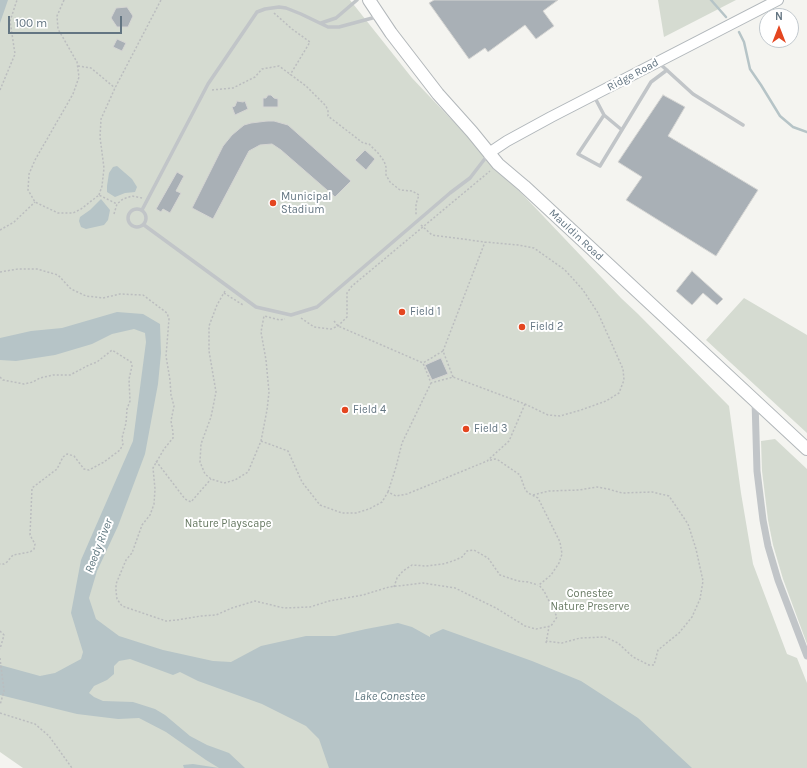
<!DOCTYPE html>
<style>
body{margin:0}
#map{position:relative;width:807px;height:768px;overflow:hidden;background:#f4f4f0;font-family:Karla,sans-serif}
canvas{display:block}
.north{position:absolute;left:759px;top:8px;width:40px;height:40px;box-sizing:border-box;background:#fff;border:1px solid #c1c8cd;border-radius:50%;rotate:0deg;font-size:11px;font-weight:700;line-height:16px;text-align:center;color:#637582}
.north::after{content:'';display:block;margin:auto;width:14px;height:18px;background:#e44620;clip-path:polygon(50% 0,100% 100%,50% 72%,0 100%)}
.scale{position:absolute;left:8px;top:16px;width:114px;height:18px;box-sizing:border-box;border:2px solid #637582;border-top:0;padding-left:5px;font-size:12px;line-height:14px;white-space:nowrap;color:#637582;-webkit-text-stroke:3px #fff;paint-order:stroke}
</style>
<div id="map">
<canvas width="807" height="768"></canvas>
<div class="north">N</div>
<div class="scale">100 m</div>
</div>
<script>
const c = document.querySelector('canvas').getContext('2d');
c.lineJoin = 'round';
function paint(path, color) { c.fillStyle = color; c.fill(path, 'evenodd'); }
const poly = rows => new Path2D(rows.map(r => 'M' + r).join(''));
function strokePath(path, color, width, dash) { c.strokeStyle = color; c.lineWidth = width; c.lineCap = dash ? 'butt' : 'round'; c.setLineDash(dash || []); c.stroke(path); }
function write(font, color, halo, rows, align = 'center') {
  c.font = font + ' Karla,sans-serif'; c.lineWidth = 4; c.setLineDash([]); c.textBaseline = 'middle'; c.strokeStyle = halo; c.fillStyle = color; for (const [text, x, y, turn = 0] of rows) {
    c.save(); c.translate(x, y); c.rotate((+turn || 0) * Math.PI / 180); c.textAlign = isNaN(turn) ? turn : align; if (halo) c.strokeText(text, 0, 0); c.fillText(text, 0, 0); c.restore();
  }
}
paint(poly([
 [0,0,350,0,412,78,621,298,638,314,729,406,741,493,753,564,787,654,797,658,807,683,807,768,23,768,0,752],
 [658,0,736,0,664,37],
 [744,298,807,335,807,433,706,340],
 [775,439,807,469,807,644,783,579,773,545,768,520,762,471,761,441]
]), '#d5dbd1');
paint(poly([
 [0,0,8,0,0,23],
 [117,166,132,179,137,187,135,192,125,193,115,197,107,192,107,186,109,173,113,167],
 [101,199,110,210,108,220,104,225,86,229,81,227,79,221,80,217,90,210],
 [117,312,143,314,160,324,161,353,158,384,145,454,118,526,97,571,89,598,96,619,119,636,163,650,213,661,231,662,261,646,306,636,335,636,366,629,398,623,412,627,430,637,430,635,443,629,532,661,581,681,638,718,692,768,329,768,319,739,306,726,262,704,198,681,180,672,173,675,130,659,119,661,114,666,114,674,107,680,94,686,89,693,94,697,103,701,133,702,155,709,165,715,190,736,207,745,229,753,245,768,184,768,183,765,193,764,219,768,206,760,166,732,139,718,118,719,77,714,0,695,0,665,40,676,55,673,81,659,83,652,71,613,81,560,133,441,146,342,145,333,134,329,112,334,92,344,55,355,16,361,0,360,0,338,31,331,62,328]
]), '#b6c4c7');
strokePath(poly([
 [711,0,726,17],
 [739,32,744,42,750,69,761,85,780,116,793,127,807,132]
]), '#b6c4c7', 2.5);
const building = poly([
 [434,0,558,0,543,11,554,26,536,39,525,25,488,52,485,48,469,59,429,3,434,0],
 [127,7,133,16,128,27,117,27,111,18,116,8,127,7],
 [117,39,126,43,122,51,113,47,117,39],
 [268,95,271,95,274,98,278,99,278,107,263,107,263,98,266,98,268,95],
 [663,95,685,107,668,136,758,190,716,256,626,200,642,177,618,162,663,95],
 [237,101,243,102,245,101,248,109,235,115,232,107,235,106,237,101],
 [267,121,274,121,288,125,351,181,335,197,281,150,272,144,260,145,249,151,213,219,192,208,223,146,232,135,244,125,251,123,267,121],
 [365,150,375,159,366,170,355,160,365,150],
 [177,172,184,176,176,191,181,193,170,213,163,209,161,212,156,209,177,172],
 [692,271,723,299,717,305,703,293,692,305,676,291,692,271],
 [441,358,448,374,432,380,425,365,441,358]
]);
paint(building, '#a9b0b6');
strokePath(building, '#d5d5d3', 1);
const secondary = poly([
 [489,153,507,141,551,117,778,0]
]);
const primary = poly([
 [369,0,391,33,438,94,472,132,498,164,524,186,807,449]
]);
strokePath(secondary, '#b1b7bb', 12);
strokePath(primary, '#b2b7ba', 14);
strokePath(poly([
 [64,0,57,16,58,29,77,62,79,77,73,94,35,160,29,174,28,190,35,202,58,213,73,213,81,209,99,195,117,204],
 [274,13,292,29,310,42,290,75],
 [78,66,91,68,115,88],
 [0,90,15,54,10,21,17,0],
 [212,90,233,88,255,77,262,69,279,66,306,86,326,106,328,111,328,116,363,143,369,144,378,153,384,161,386,167,386,175,390,182,400,190,412,191,419,195,416,204,416,215],
 [99,195,102,186,104,168,100,137,101,119,115,88,161,0],
 [114,214,117,204,123,199,132,196,142,198],
 [421,225,432,235,485,242,518,245,534,248,565,270,583,290,598,313,623,369,624,380,619,393,606,401,581,410,560,416,548,415,525,404,453,377,431,383,423,363,443,351,453,377],
 [0,230,14,222,35,202],
 [0,272,18,269,37,269,58,275,71,289,86,296,103,298,120,294,143,295,167,313,169,319,166,356,170,380,171,395,174,406,171,421,173,432,173,438,164,449,153,468,155,489,154,504,150,515,142,525,132,553,126,560,116,584,116,591,117,599,122,606,166,621,177,620,201,616,216,615,232,608,255,601,284,608,310,607,329,601,363,595,389,587,423,583,455,588,496,608,525,626,536,629,551,626,557,617,544,591,539,585,551,575,559,563,562,554,560,542,538,498,528,493,525,489,520,475,498,460,495,459,487,461],
 [225,291,217,305,209,326,209,351,216,392,211,417,201,444,200,462,205,474,211,479,224,483,235,480,248,472,261,441,267,410,269,392,266,360,261,332,264,316,280,320,285,319],
 [224,293,243,305],
 [301,318,314,327,331,329,338,326,347,317,347,293,352,286,490,171],
 [334,321,338,326,423,363],
 [443,351,485,242],
 [0,377,3,380,24,384,33,382,40,378,53,375,70,375,89,365,97,362,112,350,131,362,132,366,129,379,130,401,127,409,126,423,122,438,123,444,120,450,104,462,89,470,84,469,74,456,67,454,63,457,57,469,32,488,30,535,35,544,34,549,30,552,13,555,7,562,4,564,0,564],
 [261,441,288,451,302,482,320,505,342,513,356,513,369,509,382,502,388,492,396,496,407,494,487,461,509,441,525,404],
 [156,461,185,499,191,502,211,479],
 [388,492,396,467,402,443,431,383],
 [533,495,549,491,579,490,597,487,608,489,622,493,652,492,669,496,688,524,696,549,703,581,700,599,692,617,679,633,658,650,654,665,649,665,633,657,618,643,605,637,580,638,562,643,546,641],
 [394,587,397,578,403,571,412,565,426,566,443,564,453,561,462,557,467,551,474,550,488,558,500,575,518,581,528,582,538,585],
 [0,631,4,635,0,649],
 [546,643,549,627],
 [0,658,4,691,0,705],
 [0,713,35,724,49,736,72,768]
]), '#bbbdbf', 1.5, [2, 2]);
strokePath(poly([
 [321,23,336,18,357,0],
 [659,63,693,94,743,125],
 [594,96,604,115,578,154,600,166,651,82,667,70],
 [604,115,622,130],
 '128 218a9 9 0 1 1 18 0a9 9 0 1 1-18 0Z',
 [142,210,208,84,257,12,265,9,279,7,286,8,301,14,328,27,339,27,376,17],
 [144,225,256,307,291,315,317,307,450,193,470,178,487,156]
]), '#c1c5c8', 3.5);
strokePath(poly([
 [755,400,757,471,763,520,768,546,778,580,807,656]
]), '#c1c5c8', 7);
strokePath(secondary, '#fff', 10);
strokePath(primary, '#fff', 12);
for (const [x, y, r, color] of [
 [273,203,4,"#e44620"],
 [402,312,4,"#e44620"],
 [522,327,4,"#e44620"],
 [345,410,4,"#e44620"],
 [466,429,4,"#e44620"]
]) { const dot = new Path2D(); dot.arc(x, y, r, 0, 2 * Math.PI); c.fillStyle = color; c.fill(dot); strokePath(dot, '#fff', 1.5); }
write('11px', '#637582', '#fff', [
 ["Ridge Road",633,75,-28],
 ["Mauldin Road",576,235,43]
]);
write('11px', '#637582', '#fff', [
 ["Municipal",281,197],
 ["Stadium",281,210],
 ["Field 1",410,312],
 ["Field 2",530,327],
 ["Field 4",353,410],
 ["Field 3",474,429]
], 'left');
write('11px', '#677962', '#fff', [
 ["Nature Playscape",228,524],
 ["Conestee",590,594],
 ["Nature Preserve",590,607]
]);
write('italic 12px', '#5f777f', '#fff', [
 ["Reedy River",99,546,-69],
 ["Lake Conestee",390,697]
]);
</script>
